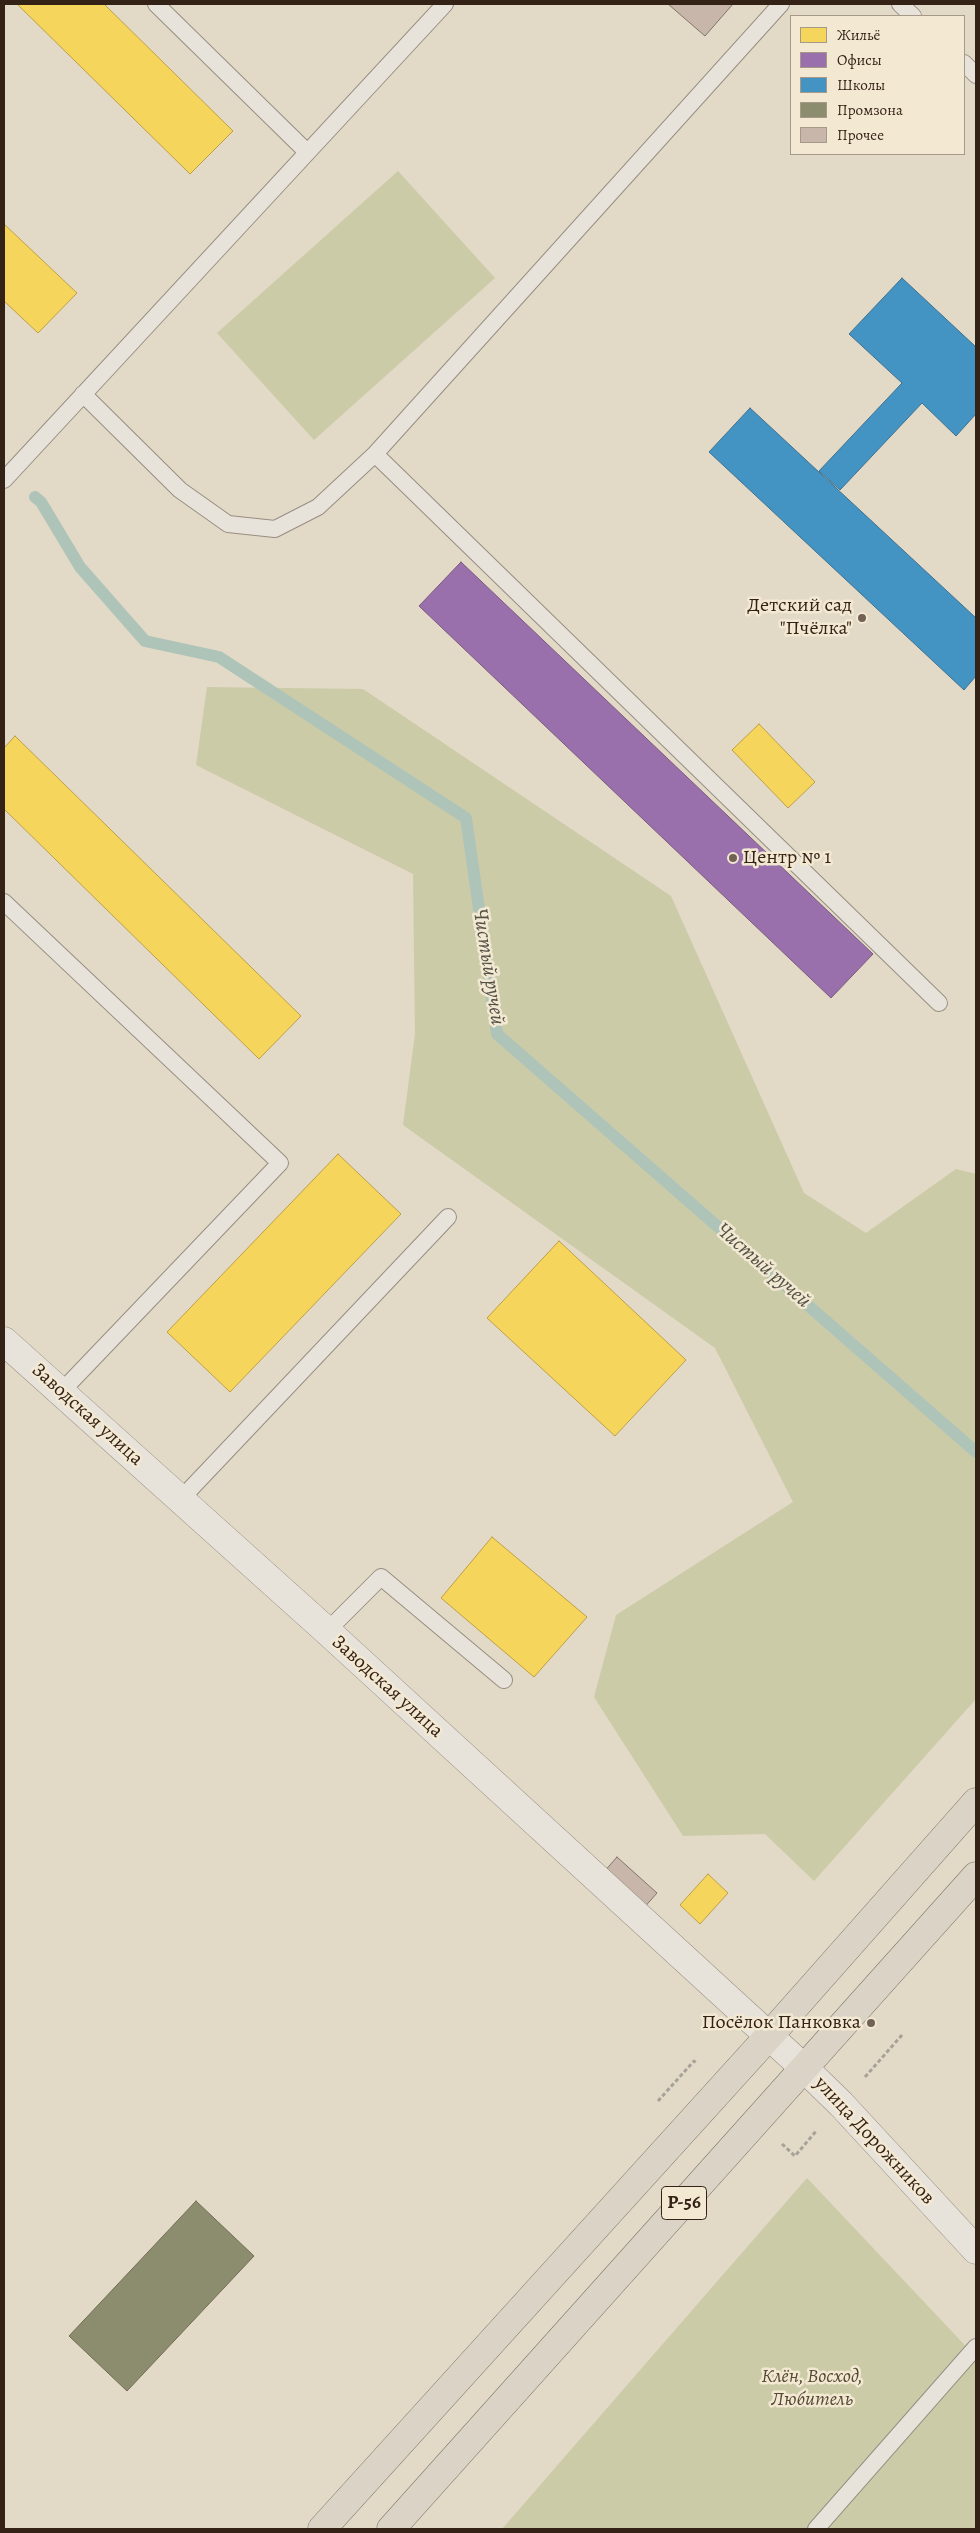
<!DOCTYPE html>
<meta charset="utf-8">
<style>
body{margin:0}
#map{position:relative;width:980px;height:2533px;overflow:hidden;background:#e2d9c6;font-family:Alegreya,serif}
canvas{display:block}
.frame{position:absolute;inset:0;border:5px solid #352216;pointer-events:none}
.legend{position:absolute;left:790px;top:15px;width:175px;height:140px;box-sizing:border-box;background:#f3e9d3;border:1px solid #a79987;margin:0;padding:6px 9px;list-style:none;font-size:15px;color:#352216}
.legend li{display:flex;align-items:center;gap:10px;height:25px}
.legend b{width:25px;border:1px solid #a79987}
</style>
<div id="map">
<canvas width="980" height="2533"></canvas>
<div class="frame"></div>
<ul class="legend">
<li><b style="height:14px;background:#f6d55c"></b>Жильё</li>
<li><b style="height:14px;background:#9970ab"></b>Офисы</li>
<li><b style="height:14px;background:#4393c3"></b>Школы</li>
<li><b style="height:14px;background:#8c8c6e"></b>Промзона</li>
<li><b style="height:14px;background:#c9b6aa"></b>Прочее</li>
</ul>
</div>
<script>
const c = document.querySelector('canvas').getContext('2d');
c.lineJoin = 'round';
function paint(path, color) { c.fillStyle = color; c.fill(path, 'evenodd'); }
const poly = rows => new Path2D(rows.map(r => 'M' + r).join(''));
function strokePath(path, color, width, dash) { c.strokeStyle = color; c.lineWidth = width; c.lineCap = dash ? 'butt' : 'round'; c.setLineDash(dash || []); c.stroke(path); }
function write(font, color, halo, rows, align = 'center') {
  c.font = font + ' Alegreya,serif'; c.lineWidth = 5; c.setLineDash([]); c.textBaseline = 'middle'; c.strokeStyle = halo; c.fillStyle = color; for (const [text, x, y, turn = 0] of rows) {
    c.save(); c.translate(x, y); c.rotate((+turn || 0) * Math.PI / 180); c.textAlign = isNaN(turn) ? turn : align; if (halo) c.strokeText(text, 0, 0); c.fillText(text, 0, 0); c.restore();
  }
}
paint(poly([
 [398,171,495,278,314,440,217,333],
 [207,687,363,689,671,896,804,1193,866,1233,956,1169,976,1174,976,1699,814,1881,765,1834,683,1836,594,1697,616,1615,793,1502,715,1348,403,1125,415,1034,413,874,196,765],
 [807,2178,976,2357,976,2529,502,2529]
]), '#cbcba8');
const homes = poly([
 [17,4,104,4,233,131,190,174,17,4],
 [4,224,77,293,38,333,4,301,4,224],
 [759,724,815,782,788,808,732,750,759,724],
 [15,736,301,1016,259,1059,4,809,4,748,15,736],
 [338,1154,401,1214,230,1392,167,1332,338,1154],
 [559,1241,686,1360,615,1436,487,1318,559,1241],
 [492,1537,587,1617,534,1677,441,1598,492,1537],
 [708,1874,728,1893,700,1924,680,1905,708,1874]
]);
paint(homes, '#f6d55c');
strokePath(homes, '#bc9f47', 1);
const offices = poly([
 [461,562,873,954,831,998,419,606,461,562]
]);
paint(offices, '#9970ab');
strokePath(offices, '#7b597e', 1);
const schools = poly([
 [902,278,976,347,976,414,956,436,922,403,840,490,819,471,902,383,849,334,902,278],
 [750,408,976,618,976,676,964,690,709,452,750,408]
]);
paint(schools, '#4393c3');
strokePath(schools, '#3f718f', 1);
const industry = poly([
 [196,2201,254,2256,127,2391,69,2336,196,2201]
]);
paint(industry, '#8c8c6e');
strokePath(industry, '#726c54', 1);
strokePath(poly([
 [35,497,41,502,80,567,145,641,219,657,466,818,497,1034,976,1452]
]), '#afc4b9', 12);
const building = poly([
 [668,4,733,4,705,36,668,4],
 [617,1857,657,1893,642,1910,602,1874,617,1857]
]);
paint(building, '#c9b6aa');
strokePath(building, '#7d756b', 1);
const lane = poly([
 [156,4,307,152],
 [900,4,913,16],
 [964,63,976,75],
 [83,394,180,490,228,524,275,529,318,507,375,454,781,4],
 [375,454,939,1003],
 [4,480,445,4],
 [4,902,280,1163,61,1392],
 [180,1500,448,1217],
 [327,1631,381,1577,504,1680],
 [816,2529,976,2347]
]);
const street = poly([
 [4,1341,327,1631,805,2069,841,2104,976,2250]
]);
const primary = poly([
 [322,2529,769,2036,976,1802],
 [391,2529,976,1876]
]);
strokePath(lane, '#968e82', 18);
strokePath(street, '#968e82', 29);
strokePath(primary, '#7d756b', 29);
strokePath(poly([
 [865,2077,902,2035],
 [658,2101,694,2061,696,2063],
 [782,2144,795,2156,817,2130]
]), '#a7a299', 3, [4, 2.5]);
strokePath(lane, '#e8e3da', 16);
strokePath(street, '#e8e3da', 28);
strokePath(primary, '#dbd3c5', 28);
for (const [x, y, r, color] of [
 [862,618,5,"#726254"],
 [733,858,5,"#726254"],
 [871,2023,5,"#726254"]
]) { const dot = new Path2D(); dot.arc(x, y, r, 0, 2 * Math.PI); c.fillStyle = color; c.fill(dot); strokePath(dot, '#f3e9d3', 2); }
for (const [x, y, w] of [
 [684,2203,45]
]) { const box = new Path2D(); box.roundRect(x - w / 2, y - 16.5, w, 33, 4); c.fillStyle = '#f3e9d3'; c.fill(box); strokePath(box, '#352216', 1); }
write('bold 19px', '#352216', null, [
 ["Р-56",684,2203]
]);
write('20px', '#352216', '#f3e9d3', [
 ["Детский сад",852,606],
 ["\"Пчёлка\"",852,629],
 ["Центр № 1",743,858,"left"],
 ["Посёлок Панковка",861,2023]
], 'right');
write('20px', '#352216', '#f3e9d3', [
 ["Заводская улица",87,1415,42],
 ["Заводская улица",387,1687,42],
 ["улица Дорожников",874,2141,47]
]);
write('italic 20px', '#564a34', '#f3e9d3', [
 ["Клён, Восход,",812,2377],
 ["Любитель",812,2400]
]);
write('italic 21px', '#535045', '#f3e9d3', [
 ["Чистый ручей",488,967,81],
 ["Чистый ручей",763,1266,41]
]);
</script>
